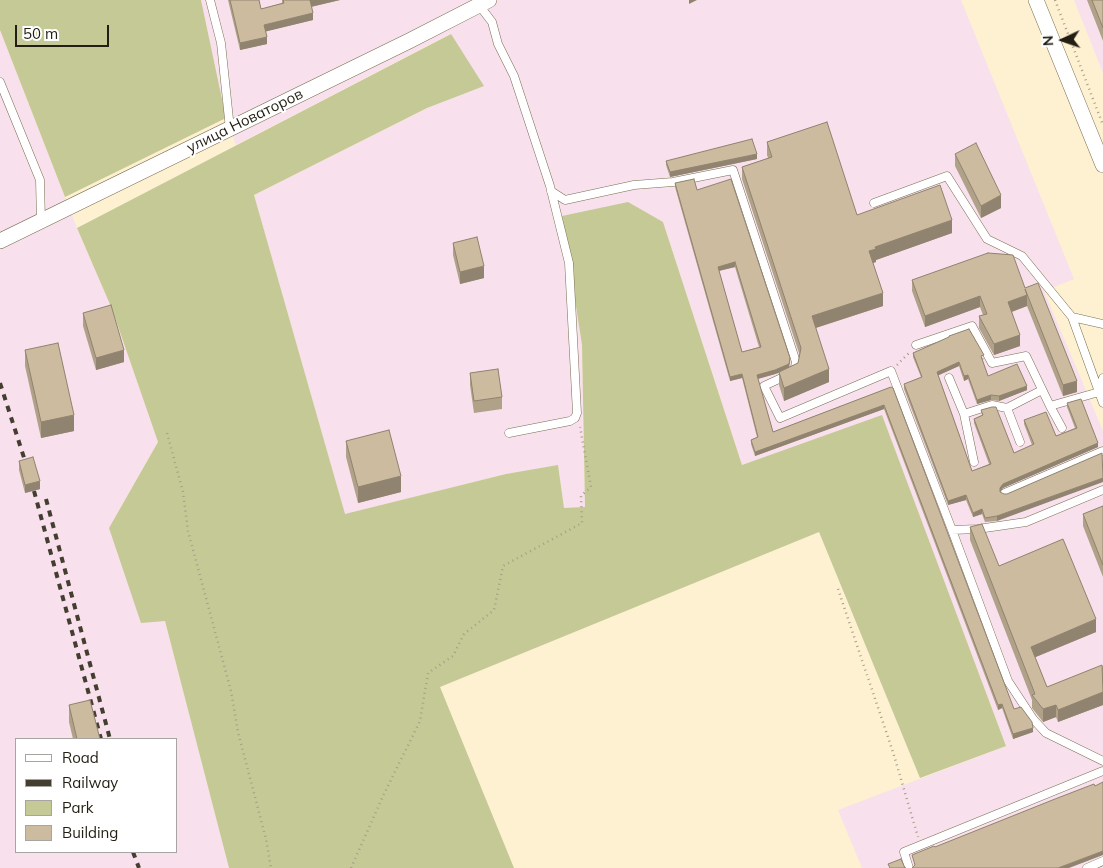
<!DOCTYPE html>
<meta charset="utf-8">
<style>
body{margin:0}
#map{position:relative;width:1103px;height:868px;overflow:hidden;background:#fdf1d1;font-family:Mulish,sans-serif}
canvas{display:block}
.legend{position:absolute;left:15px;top:738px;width:162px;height:115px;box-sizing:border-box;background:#fff;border:1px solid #a7a5a1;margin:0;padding:6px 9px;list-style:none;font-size:15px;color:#221e13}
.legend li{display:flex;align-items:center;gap:10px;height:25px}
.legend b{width:25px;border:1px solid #a7a5a1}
.north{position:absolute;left:1038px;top:15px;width:50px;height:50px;-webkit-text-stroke:4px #fff;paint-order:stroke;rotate:267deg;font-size:14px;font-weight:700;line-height:20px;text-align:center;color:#221e13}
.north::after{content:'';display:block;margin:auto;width:18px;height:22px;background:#221e13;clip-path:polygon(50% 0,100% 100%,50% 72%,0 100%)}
.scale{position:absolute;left:15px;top:25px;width:94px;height:22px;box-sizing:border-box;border:2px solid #221e13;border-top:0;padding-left:6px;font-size:15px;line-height:18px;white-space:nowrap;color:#221e13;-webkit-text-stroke:4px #fff;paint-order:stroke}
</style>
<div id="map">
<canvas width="1103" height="868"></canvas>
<ul class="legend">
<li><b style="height:6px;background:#fff"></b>Road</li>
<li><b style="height:6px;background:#433e30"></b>Railway</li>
<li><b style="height:14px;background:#c4c996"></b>Park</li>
<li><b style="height:14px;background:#cdbb9f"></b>Building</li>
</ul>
<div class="north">N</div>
<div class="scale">50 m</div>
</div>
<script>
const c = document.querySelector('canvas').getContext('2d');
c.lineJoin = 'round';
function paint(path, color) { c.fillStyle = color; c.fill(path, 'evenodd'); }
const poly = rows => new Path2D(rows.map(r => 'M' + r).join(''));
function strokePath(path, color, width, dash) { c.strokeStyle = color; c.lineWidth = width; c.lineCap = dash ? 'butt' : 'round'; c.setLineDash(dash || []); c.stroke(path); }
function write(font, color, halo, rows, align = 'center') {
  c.font = font + ' Mulish,sans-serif'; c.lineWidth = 4; c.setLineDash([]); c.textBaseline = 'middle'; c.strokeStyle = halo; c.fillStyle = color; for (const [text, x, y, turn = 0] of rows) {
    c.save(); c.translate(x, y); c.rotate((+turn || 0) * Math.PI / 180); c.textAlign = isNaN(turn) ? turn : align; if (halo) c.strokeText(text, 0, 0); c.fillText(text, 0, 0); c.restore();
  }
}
paint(poly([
 [201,0,961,0,1074,279,1044,291,1103,431,1103,868,862,868,838,810,1006,746,882,416,742,465,663,222,562,216,582,345,585,507,564,509,558,466,506,474,345,515,254,195,427,108,483,86,450,34,236,145,226,118],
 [1074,0,1103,0,1103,73],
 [0,30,77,228,112,309,158,442,109,528,165,621,229,868,0,868],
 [16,739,176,739,176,852,16,852]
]), '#f8e0ec');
paint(poly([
 [0,0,201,0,226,118,65,197,0,30],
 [451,34,484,86,427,108,254,195,345,514,506,474,558,465,564,508,585,507,582,345,562,216,628,202,663,222,742,465,882,415,1006,746,920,778,819,532,440,687,514,868,229,868,165,621,141,623,109,528,158,442,112,309,77,228]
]), '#c4c996');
const lane = poly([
 [210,0,221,43,230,129],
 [479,5,492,22,498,44,514,76,550,186,569,263,577,413,575,418,570,421,509,433],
 [0,82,40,180,41,222],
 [551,191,565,200,634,185,673,182,733,170,796,362,794,372,764,386,780,418,891,371,952,530,978,529,1026,522,1103,490],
 [874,203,947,176,987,239,1022,256,1072,317,1103,324],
 [916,345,972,326,992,363,1026,356,1050,406,1099,392,1072,317],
 [949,378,964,414],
 [1103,378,1099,392,1103,403],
 [1050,406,1062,428],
 [1007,408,1020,442],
 [974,462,964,414,992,405,1007,408,1042,390],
 [1005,493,1103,451],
 [952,530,1008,681,1033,719,1046,733,1103,761],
 [909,868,904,852,1103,771],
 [1087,868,1103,861]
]);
const street = poly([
 [1036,0,1103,165],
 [0,241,409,41,489,0]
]);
strokePath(lane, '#796f53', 9);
strokePath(street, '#796f53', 16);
strokePath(poly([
 [1055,0,1103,125],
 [897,365,911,351],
 [167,433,183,492,188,531,231,691,238,732,266,839,271,868],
 [838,589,893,752,918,837],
 [351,868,383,796,420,721,428,673,453,656,464,634,494,610,503,566,582,523,581,496,591,487,580,427]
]), '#a79e86', 2.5, [1, 4]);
strokePath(lane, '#fff', 8);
strokePath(street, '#fff', 15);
strokePath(poly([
 [0,383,27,467],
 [34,491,101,739],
 [46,499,110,739],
 [133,852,139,868]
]), '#433e30', 4, [6, 6]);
paint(poly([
 [228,0,259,0,261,9,282,3,282,0,340,0,311,7,313,20,266,31,267,44,240,50],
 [1087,0,1103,0,1103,41],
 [767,142,857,215,952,233,876,260,876,262,873,263,883,306,816,328,829,382,784,401,779,385,779,373,758,379,773,432,891,387,1014,709,1033,732,1013,739,1002,708,998,710,884,409,755,456,751,444,751,440,757,437,742,378,730,381,675,187,675,183,697,190,790,362,789,367,798,363,800,356,742,179,742,167,768,158,767,155],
 [735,267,759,347,742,352,719,271],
 [955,154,1001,208,981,218,955,166],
 [757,159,670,177,666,165,666,161],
 [453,243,484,278,460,284,453,255],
 [912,280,1025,288,1077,392,1063,396,1027,306,1012,312,1020,346,994,355,979,328,979,316,983,315,980,307,925,327,912,291],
 [83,313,124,362,96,370,83,326],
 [949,336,984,359,982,360,988,376,1027,390,999,401,991,400,977,404,968,379,964,381,959,366,938,375,972,471,989,464,974,423,974,419,982,415,981,410,1014,453,1032,445,1024,424,1024,420,1056,436,1075,428,1067,407,1067,403,1098,447,1003,488,1000,492,997,521,985,522,982,514,973,517,966,500,948,505,904,389,904,384,921,377,913,357,913,353,949,338],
 [25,350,74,431,41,438,25,366],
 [470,373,502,397,502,409,474,413,470,385],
 [346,441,401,492,358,503,346,457],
 [19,461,40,489,25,493,19,470],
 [1103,506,1103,577,1083,526,1083,514],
 [970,527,999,566,1096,632,1035,657,1047,687,1103,666,1103,705,1058,722,1056,717,1043,722,1032,708,1032,700,970,540],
 [69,705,100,739,73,739,69,722]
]), '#b0a189');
paint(poly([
 [310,0,340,0,310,7],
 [689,0,697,0,689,4],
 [313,13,313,20,264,32,264,25],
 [267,37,267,44,240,50,240,43],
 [757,154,757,159,670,177,670,172],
 [1001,195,1001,208,981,218,981,206],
 [952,220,952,233,876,260,876,262,869,264,869,251,875,247],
 [735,262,735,267,718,271,718,267],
 [484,266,484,278,460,284,460,272],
 [883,293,883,306,812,329,812,316],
 [1027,295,1027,306,1008,313,1008,302],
 [980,296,980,307,925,327,925,316],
 [1020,335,1020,346,994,355,994,344],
 [124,350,124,362,96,370,96,358],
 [790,358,789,368,775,374,757,379,757,375],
 [959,362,959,366,937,376,937,372],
 [829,369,829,382,784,401,784,388],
 [742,374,742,378,730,381,730,377],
 [968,375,968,379,964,381,964,376],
 [1077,381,1077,392,1063,396,1063,385],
 [1027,386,1027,390,999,401,999,396],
 [991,395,991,400,977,404,977,400],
 [884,405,884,409,755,456,755,452],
 [74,415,74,431,41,438,41,422],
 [1098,443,1098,447,1003,488,1000,492,1000,488,1003,484],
 [401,476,401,492,358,503,358,487],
 [1103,478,1103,482,997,521,997,516],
 [40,481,40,489,25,493,25,485],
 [966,495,966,500,948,505,948,501],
 [982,509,982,514,973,517,973,513],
 [1096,619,1096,632,1031,659,1031,647],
 [1103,692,1103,705,1058,722,1058,710],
 [1002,704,1002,708,998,710,998,705],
 [1056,705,1056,717,1043,722,1043,709],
 [1033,728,1033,732,1013,739,1013,734],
 [1103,851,1103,855,1069,868,1058,868]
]), '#90836f');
const building = poly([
 [230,0,259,0,261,9,284,3,283,0,312,0,310,0,313,13,264,25,267,37,240,43,230,0],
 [1092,0,1103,0,1103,28,1092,0],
 [827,122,857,215,940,185,952,220,875,247,876,249,869,251,883,293,812,316,829,369,784,388,779,372,798,363,801,348,742,167,772,157,767,142,827,122],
 [752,139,757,154,670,172,666,161,752,139],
 [976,143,1001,195,981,206,955,154,976,143],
 [694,179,697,190,731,179,790,358,789,364,775,370,757,375,773,432,891,387,893,388,1014,709,1021,707,1032,722,1033,728,1013,734,1002,704,998,705,884,405,755,452,751,440,758,437,742,374,730,377,675,183,694,179],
 [735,262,761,347,742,352,718,267,735,262],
 [477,237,484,266,460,272,453,243,477,237],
 [988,253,1013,255,1025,288,1038,283,1077,381,1063,385,1025,289,1027,295,1008,302,1020,335,994,344,979,316,987,314,980,296,925,316,912,280,988,253],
 [111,305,124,350,96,358,83,313,111,305],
 [969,329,984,355,981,356,988,376,1017,364,1027,386,999,396,991,395,977,400,968,375,964,376,959,362,937,372,972,471,991,464,974,419,983,415,981,410,992,407,996,407,1014,453,1034,444,1024,420,1046,412,1056,436,1077,428,1067,403,1081,399,1098,443,1003,484,1000,488,1000,492,1004,494,1007,494,1102,453,1103,478,997,516,985,518,982,509,973,513,966,495,948,501,904,384,922,377,913,353,949,337,949,336,969,329],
 [58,343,74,415,41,422,25,350,58,343],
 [498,369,502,397,474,401,470,373,498,369],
 [389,430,401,476,358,487,346,441,389,430],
 [33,457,40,481,25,485,19,461,33,457],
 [1103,506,1103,565,1083,514,1103,506],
 [982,524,999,566,1063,539,1096,619,1031,647,1047,687,1102,665,1103,692,1058,710,1056,705,1043,709,1032,695,1035,694,970,527,982,524],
 [90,700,100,739,77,739,69,705,90,700],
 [1103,782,1103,851,1058,868,912,868,915,865,912,855,934,846,935,847,1055,799,1094,784,1095,786,1103,782],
 [901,859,905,868,906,868,890,868,888,864,901,859]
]);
paint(building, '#cdbb9f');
strokePath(building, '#90836f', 1);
write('15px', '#221e13', '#fff', [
 ["улица Новаторов",245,121,-26]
]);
</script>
